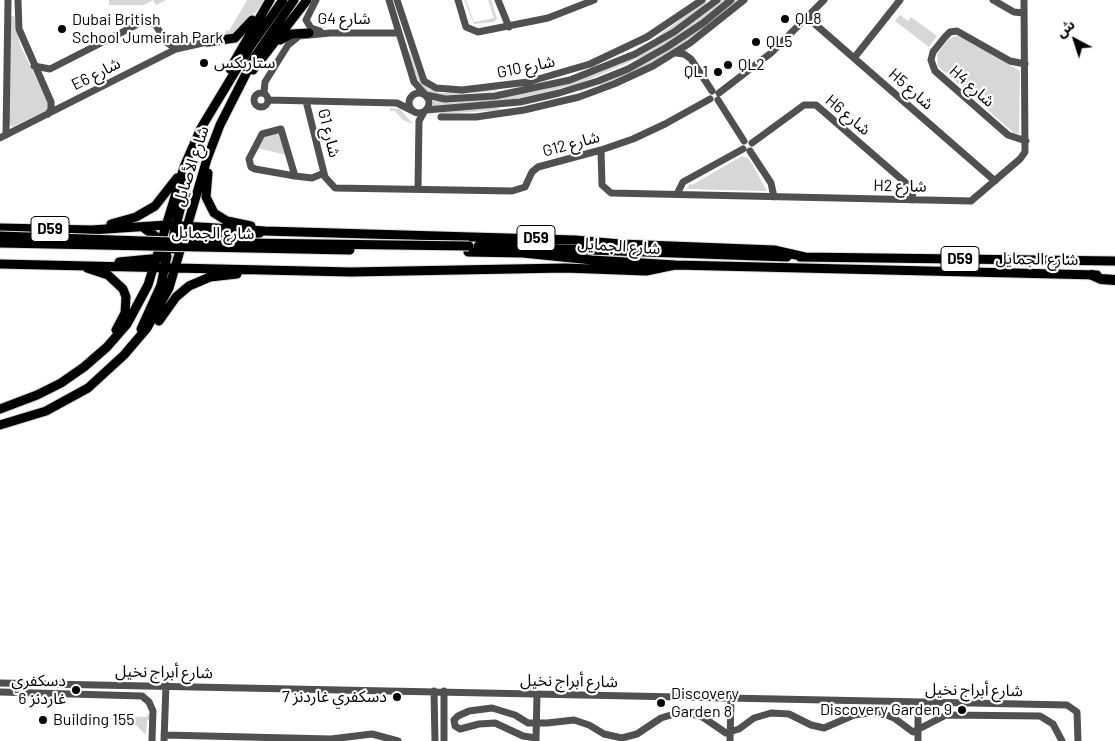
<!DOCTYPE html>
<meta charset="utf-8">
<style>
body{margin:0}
#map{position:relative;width:1115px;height:741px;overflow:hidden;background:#fff;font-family:Barlow,"Noto Sans Arabic",sans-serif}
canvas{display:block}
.north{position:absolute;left:1050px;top:15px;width:50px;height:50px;-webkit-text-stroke:4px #fff;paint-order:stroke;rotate:320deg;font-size:14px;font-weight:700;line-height:20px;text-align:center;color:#000}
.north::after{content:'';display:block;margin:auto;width:18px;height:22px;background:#000;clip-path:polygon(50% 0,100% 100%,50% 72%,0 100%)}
</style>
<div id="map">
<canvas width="1115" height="741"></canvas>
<div class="north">ش</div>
</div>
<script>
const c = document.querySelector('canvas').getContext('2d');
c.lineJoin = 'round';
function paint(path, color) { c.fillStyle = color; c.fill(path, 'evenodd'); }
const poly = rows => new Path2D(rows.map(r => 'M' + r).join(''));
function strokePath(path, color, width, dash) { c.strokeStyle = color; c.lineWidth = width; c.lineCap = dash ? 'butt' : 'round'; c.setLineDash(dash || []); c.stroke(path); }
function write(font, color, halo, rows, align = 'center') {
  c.font = font + ' Barlow,"Noto Sans Arabic",sans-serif'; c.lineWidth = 4.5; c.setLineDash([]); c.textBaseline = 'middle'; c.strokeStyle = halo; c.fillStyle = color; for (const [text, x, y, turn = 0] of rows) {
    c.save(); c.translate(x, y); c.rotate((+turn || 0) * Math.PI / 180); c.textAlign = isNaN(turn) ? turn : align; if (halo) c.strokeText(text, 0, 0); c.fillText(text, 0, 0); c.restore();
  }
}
paint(poly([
 [109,0,166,0,156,5,153,0,144,5,109,5],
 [247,0,265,0,240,32,225,39,226,30,229,31],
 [464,0,466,0,474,22,494,18,488,0,491,0,497,19,494,22,474,24],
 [707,0,705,6,693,15,660,37,655,38],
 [722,0,727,0,701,20,660,49,578,84,516,99,433,107,433,101,489,99,543,90,619,64,669,39],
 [735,0,740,0,699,33,652,63,601,86,600,84,579,92,579,90,650,60,677,44],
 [900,15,908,21,911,17,937,36,929,47,895,21],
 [11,16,14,16,20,45,49,105,47,110,12,127,9,124],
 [955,36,962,37,1020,71,1019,134,1014,133,938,66,937,54,949,39],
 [409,50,419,78,429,89,442,93,497,89,497,91,440,96,427,92,418,84,408,54],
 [495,107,501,110,440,114,441,111],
 [390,108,400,109,413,124,403,120,395,111,390,111],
 [278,131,287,155,256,148,262,135],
 [742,156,749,159,767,191,687,189,690,183,692,185],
 [148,714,151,714,151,720,147,720,146,735,127,716,147,717]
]), '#d7d7d7');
const major = poly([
 [280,40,291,34,309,33],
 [207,42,235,38,252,20],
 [230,69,270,0],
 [253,70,307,0],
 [208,173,206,197,214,213,227,221,251,226],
 [111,224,136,217,155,206,177,178],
 [0,228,91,230,167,225,265,231,575,240,620,244,774,250,805,257],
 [182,241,198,237,247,237,260,233],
 [478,246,787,257],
 [173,249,174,233,188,179,184,167],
 [468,252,523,253,592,260,675,265,1097,275],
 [800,257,1115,261],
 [119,262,161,258],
 [0,264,351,272,565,268,646,271,675,265],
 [87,268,108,275,123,289,126,297,125,313,116,330],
 [159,321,176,297,189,286,210,277,237,274],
 [141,329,161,285,167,256,162,241,144,228],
 [0,409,37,395,61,383,84,367,107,347,127,324,148,285,184,167,201,128,250,47,283,0],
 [0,425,46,411,88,388,124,355,147,328,169,288,207,159,220,125,254,58,294,0]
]);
const highway = poly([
 [1092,275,1101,279,1115,280]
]);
strokePath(major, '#dbdbdb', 11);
strokePath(highway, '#dbdbdb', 12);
strokePath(poly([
 [18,0,19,29,51,102,51,109,48,114],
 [316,0,306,20,311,28,320,31],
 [389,0,414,82,424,93],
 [397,0,424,81,436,88,462,90,528,82,590,64,647,37,702,0],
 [458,0,466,27,478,32,548,18,594,0],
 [498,0,509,27],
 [993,0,1014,12,1024,13],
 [808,18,995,181],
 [676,53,684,54,691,59,712,91],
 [854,58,900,0],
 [1025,64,1010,61,957,31,950,32,945,37,933,52,931,60,935,71,1008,135,1026,141],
 [34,66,50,69,144,21,155,24,166,42,176,49],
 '409 103a10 10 0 1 1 20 0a10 10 0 1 1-20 0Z',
 [264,93,265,82,288,45,299,36,330,33,399,33],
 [719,93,771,53,824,0],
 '254 100a7 7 0 1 1 14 0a7 7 0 1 1-14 0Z',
 [426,95,445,99,495,96,570,80,635,54,674,32,717,0],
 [268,100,397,103,411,110],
 [718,100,744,141],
 [306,101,325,177,335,188,512,191,525,187,532,172,538,167,601,150,633,139,665,124,710,99],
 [426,110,520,102,559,93,598,81,628,69,667,47,703,23,731,0],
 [441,117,476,117,524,110,579,97,614,84,653,66,690,43,744,0],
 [6,135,8,0],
 [0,138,176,49,207,42],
 [752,143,804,105,816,105,907,184,912,191,913,200],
 [601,150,602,185,611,193,971,201,1020,159,1025,152,1024,0],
 [750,151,771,183,774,197],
 [295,176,281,129,262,134,249,159,251,167,255,169,295,176,312,178,324,173],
 [418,188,419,121,424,112],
 [677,194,683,182,743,149],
 [0,683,1067,705,1077,712,1078,741],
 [434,691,435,741],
 [0,692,142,696,149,702,153,711,152,741],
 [918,703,918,741],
 [164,735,331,739,372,734,398,741],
 [536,738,523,736,495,723,479,724,460,729,455,726,454,720,458,716,469,711,492,708,515,715,528,723,547,723,574,720,589,725,604,734,622,738,637,734,661,718,681,712,701,716,726,733,739,729,754,718,771,713,789,714,811,725,824,728,854,715,879,712,894,718,913,732,946,715,1040,716,1053,724,1062,741],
 [164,741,166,685],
 [444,741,444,691],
 [536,741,537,694],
 [730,741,731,698]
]), '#505050', 7);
strokePath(major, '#000', 9);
strokePath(highway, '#000', 10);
const majorBridge = poly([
 [0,236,171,242,469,246],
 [0,243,350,250]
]);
strokePath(majorBridge, '#dbdbdb', 11, []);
strokePath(majorBridge, '#000', 9);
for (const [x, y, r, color] of [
 [785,19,5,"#000"],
 [62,29,5,"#000"],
 [756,42,5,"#000"],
 [204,63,5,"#000"],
 [728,65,5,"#000"],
 [718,72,5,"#000"],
 [76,690,5,"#000"],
 [397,697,5,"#000"],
 [661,703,5,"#000"],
 [962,710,5,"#000"],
 [43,720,5,"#000"]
]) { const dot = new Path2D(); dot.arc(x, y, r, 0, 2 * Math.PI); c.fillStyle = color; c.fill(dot); strokePath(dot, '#fff', 2); }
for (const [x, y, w] of [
 [50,229,38],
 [536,238,38],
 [960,259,38]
]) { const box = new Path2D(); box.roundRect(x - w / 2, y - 12.5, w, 25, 4); c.fillStyle = '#fff'; c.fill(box); strokePath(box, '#000', 1); }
write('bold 15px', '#000', null, [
 ["D59",50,229],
 ["D59",536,238],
 ["D59",960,259]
]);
write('16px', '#000', '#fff', [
 ["G4 شارع",344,19],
 ["G10 شارع",526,67,-12],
 ["E6 شارع",96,74,-27],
 ["H4 شارع",972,86,41],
 ["H5 شارع",911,89,41],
 ["H6 شارع",848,115,40],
 ["G1 شارع",329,133,76],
 ["G12 شارع",571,144,-15],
 ["شارع الأصايل",191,166,-72],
 ["H2 شارع",900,186,1],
 ["شارع الجمايل",213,233,1],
 ["شارع الجمايل",619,246,4],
 ["شارع الجمايل",1037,259,1],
 ["شارع أبراج نخيل",164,672,1],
 ["شارع أبراج نخيل",569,681,1],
 ["شارع أبراج نخيل",974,690,1]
]);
write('16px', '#000', '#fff', [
 ["QL8",795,19],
 ["Dubai British",72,20],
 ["School Jumeirah Park",72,38],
 ["QL5",766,42],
 ["ستاربكس",214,63],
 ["QL2",738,65],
 ["QL1",708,72,"right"],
 ["دسكفري",66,681,"right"],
 ["غاردنز 6",66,699,"right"],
 ["Discovery",671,694],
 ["Garden 8",671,712],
 ["دسكفري غاردنز 7",387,697,"right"],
 ["Discovery Garden 9",952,710,"right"],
 ["Building 155",53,720]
], 'left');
</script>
